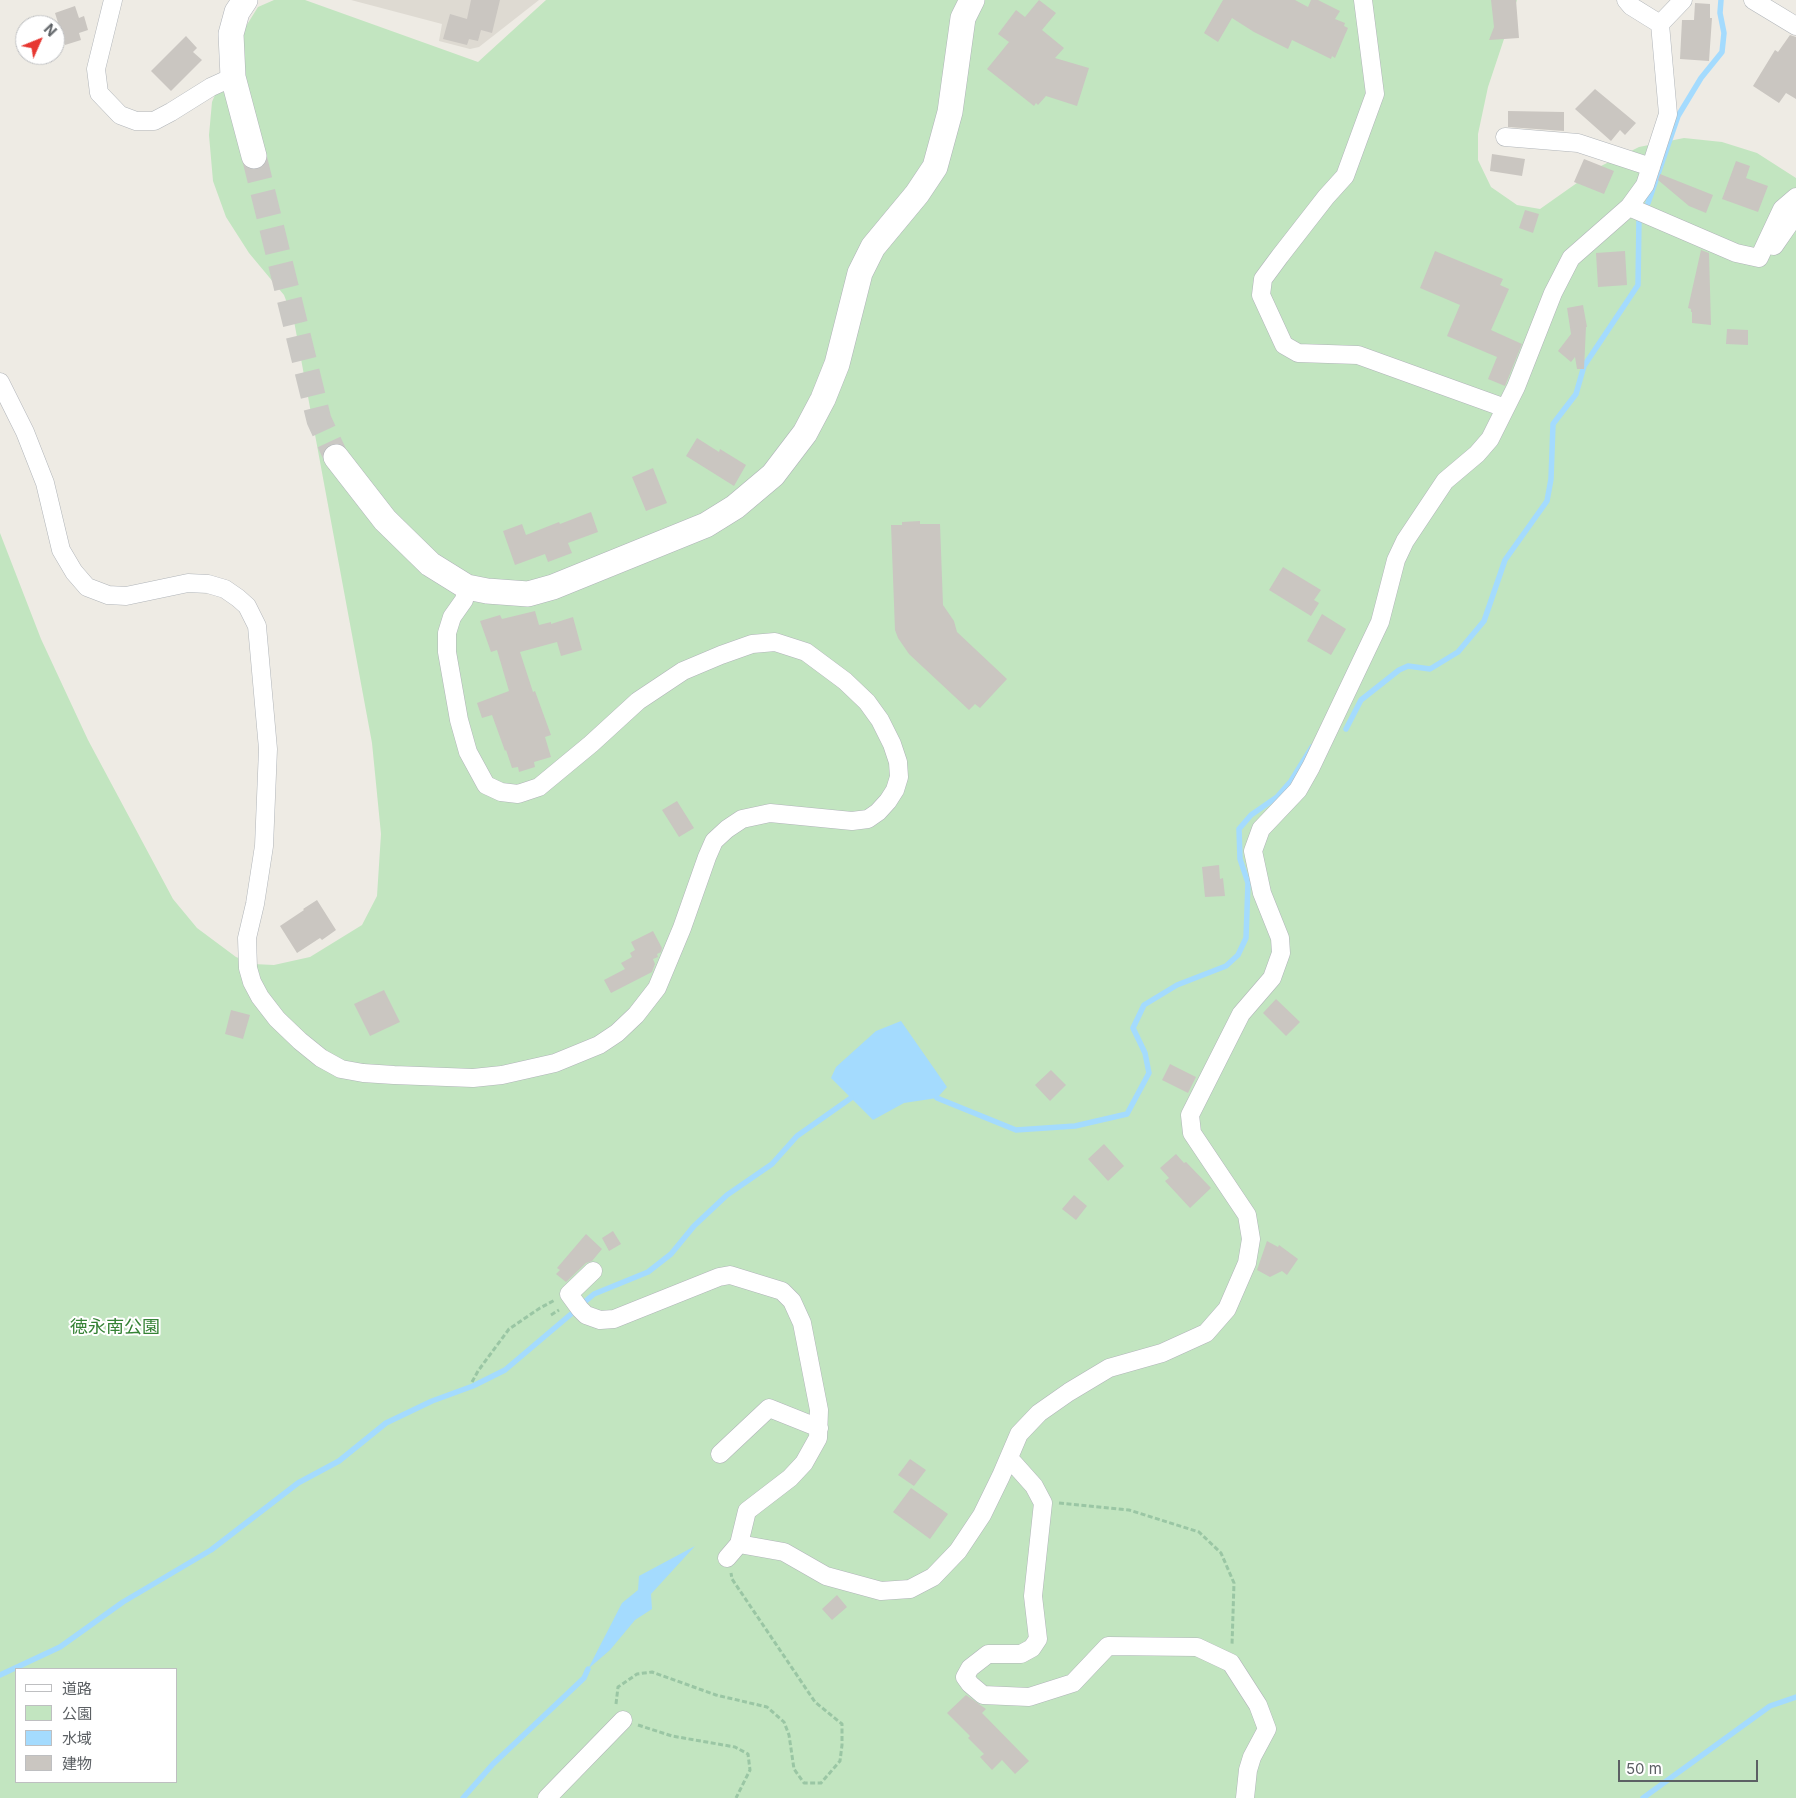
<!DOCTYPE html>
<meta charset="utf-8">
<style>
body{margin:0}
#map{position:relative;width:1796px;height:1798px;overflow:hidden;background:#eeebe4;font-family:Inter,"Noto Sans JP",sans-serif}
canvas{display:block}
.legend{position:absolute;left:15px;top:1668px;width:162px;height:115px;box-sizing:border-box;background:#fff;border:1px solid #bebfc1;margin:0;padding:6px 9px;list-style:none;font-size:15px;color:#5c6064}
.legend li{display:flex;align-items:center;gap:10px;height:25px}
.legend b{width:25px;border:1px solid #bebfc1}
.north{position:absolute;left:15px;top:15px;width:50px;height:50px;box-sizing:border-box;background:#fff;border:1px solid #bebfc1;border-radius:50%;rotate:46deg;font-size:14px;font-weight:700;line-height:20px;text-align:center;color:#5c6064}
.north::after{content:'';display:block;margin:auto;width:18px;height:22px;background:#e73731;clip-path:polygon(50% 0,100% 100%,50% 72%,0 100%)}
.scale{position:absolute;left:1618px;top:1760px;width:140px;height:22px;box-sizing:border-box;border:2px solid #5c6064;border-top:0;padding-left:6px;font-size:15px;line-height:18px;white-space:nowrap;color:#5c6064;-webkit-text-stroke:4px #fff;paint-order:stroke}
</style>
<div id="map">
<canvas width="1796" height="1798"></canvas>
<ul class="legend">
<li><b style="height:6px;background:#fff"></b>道路</li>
<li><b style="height:14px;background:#c2e5c0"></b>公園</li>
<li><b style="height:14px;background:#a4dbfe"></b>水域</li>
<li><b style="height:14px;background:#cac6c1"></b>建物</li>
</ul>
<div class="north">N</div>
<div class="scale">50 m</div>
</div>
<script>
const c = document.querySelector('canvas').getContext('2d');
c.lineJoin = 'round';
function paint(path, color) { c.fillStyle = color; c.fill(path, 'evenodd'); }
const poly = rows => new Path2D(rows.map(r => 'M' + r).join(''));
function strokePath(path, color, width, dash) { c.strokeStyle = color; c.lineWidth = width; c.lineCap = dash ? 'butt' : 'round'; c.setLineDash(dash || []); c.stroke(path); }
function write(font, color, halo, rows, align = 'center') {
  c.font = font + ' Inter,"Noto Sans JP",sans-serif'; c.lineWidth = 4; c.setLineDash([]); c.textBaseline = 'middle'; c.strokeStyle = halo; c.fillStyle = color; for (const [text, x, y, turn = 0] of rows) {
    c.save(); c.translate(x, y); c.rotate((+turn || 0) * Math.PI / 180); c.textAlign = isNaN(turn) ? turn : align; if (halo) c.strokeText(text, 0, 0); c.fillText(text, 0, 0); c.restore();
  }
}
paint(poly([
 [351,0,539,0,479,47,470,49,439,41,442,24]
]), '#dedad2');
paint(poly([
 [274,0,305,0,478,62,546,0,1517,0,1488,87,1478,134,1478,160,1491,187,1517,205,1540,209,1601,166,1639,147,1684,138,1722,142,1757,153,1796,178,1796,1798,0,1798,0,533,41,639,88,740,173,899,197,928,236,957,253,964,274,965,310,957,362,925,377,896,381,834,372,743,294,321,284,295,249,253,226,217,213,181,209,135,212,102,238,39,258,7],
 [16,1669,176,1669,176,1782,16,1782]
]), '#c2e5c0');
paint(poly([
 [901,1021,947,1087,937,1098,904,1103,873,1120,831,1078,836,1067,876,1031],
 [695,1546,651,1594,652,1609,635,1620,610,1650,588,1669,622,1603,638,1590,639,1576]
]), '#a4dbfe');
strokePath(poly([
 [1648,203,1678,116,1701,78,1722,52,1724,33,1720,13,1721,0],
 [1346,729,1361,700,1399,670,1408,666,1430,669,1458,652,1484,621,1505,560,1547,501,1551,479,1553,424,1576,394,1584,366,1638,285,1639,219],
 [937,1098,1016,1130,1075,1126,1127,1114,1149,1073,1145,1053,1133,1028,1144,1005,1177,985,1226,966,1238,955,1246,938,1248,883,1240,859,1239,829,1251,815,1277,797,1291,781,1312,747],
 [581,1305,594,1294,648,1272,671,1254,694,1226,727,1195,772,1164,797,1136,851,1098],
 [0,1675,60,1647,123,1602,211,1550,298,1483,339,1461,386,1423,432,1401,473,1386,505,1370,577,1309],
 [463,1798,493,1764,584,1678,588,1669],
 [1643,1798,1770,1706,1796,1697]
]), '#a4dbfe', 5.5);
paint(poly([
 [471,0,500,0,492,33,481,30,478,41,469,39,467,45,443,39,450,14,467,19],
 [1039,0,1056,13,1042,30,1064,48,1055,58,1089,68,1077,106,1046,96,1038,105,1036,103,1034,106,987,69,1009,42,998,34,1016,10,1025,17],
 [1223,0,1295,0,1308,7,1311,0,1318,0,1340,11,1335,19,1345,23,1344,26,1348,28,1335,58,1332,56,1331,59,1292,40,1288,49,1254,32,1232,18,1218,42,1204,33],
 [1491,0,1516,0,1519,38,1489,40,1494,27],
 [1695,3,1710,4,1710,18,1712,18,1709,61,1680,59,1682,20,1694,20],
 [75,6,79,18,84,16,88,30,79,33,81,40,65,45,55,13],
 [1790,35,1796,37,1796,99,1786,93,1779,103,1753,86,1775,50,1778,52],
 [186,36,197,48,193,52,202,60,171,91,151,71],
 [1595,89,1636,123,1625,135,1620,130,1611,141,1575,109],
 [1508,111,1564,112,1564,131,1508,127],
 [1492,154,1525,159,1522,176,1490,171],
 [1584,159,1614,171,1604,194,1574,182],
 [1736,161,1750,166,1746,178,1768,186,1758,212,1722,199],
 [1660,174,1713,195,1706,213,1689,206,1658,180],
 [1525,210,1539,214,1533,233,1519,228],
 [1701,250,1709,253,1711,325,1692,323,1692,312,1691,312,1691,309,1688,308],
 [1435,251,1503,279,1500,285,1509,289,1491,330,1522,344,1505,386,1488,379,1497,357,1447,336,1460,305,1420,288],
 [1625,251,1627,285,1598,287,1596,253],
 [1583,305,1587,327,1586,327,1584,369,1577,369,1575,357,1571,362,1558,351,1571,334,1567,308],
 [1727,329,1748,330,1748,345,1726,344],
 [697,438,719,452,720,449,746,465,734,486,686,456],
 [653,468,667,503,646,511,632,477],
 [591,512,598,532,568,543,572,553,548,562,545,554,515,565,503,531,522,524,526,535,559,522,560,524],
 [920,521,920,524,940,524,943,605,954,621,957,632,1007,679,980,708,975,704,969,710,909,654,898,638,895,630,891,525,902,525,902,522],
 [1283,567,1321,590,1314,600,1319,603,1311,616,1269,590],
 [535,611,539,625,551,622,551,624,573,617,582,650,561,656,557,642,520,652,533,692,535,691,551,735,545,737,551,757,534,762,535,767,519,772,518,767,512,768,506,750,505,751,492,715,482,718,477,703,509,691,497,650,491,652,480,621,500,615,502,619],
 [1322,614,1346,629,1331,655,1307,641],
 [677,801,694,828,679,837,662,810],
 [1219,865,1220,879,1223,878,1225,896,1205,897,1202,867],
 [317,900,336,930,322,940,320,938,297,953,280,926,304,910,303,909],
 [653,931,662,948,661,952,657,954,658,957,653,959,655,964,652,972,611,993,604,980,625,969,621,963,632,957,630,953,635,950,631,942],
 [384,990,400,1022,370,1036,354,1004],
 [1276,999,1300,1022,1286,1036,1263,1013],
 [231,1010,250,1015,243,1039,225,1034],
 [1170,1064,1196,1077,1188,1093,1162,1080],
 [1051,1070,1066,1085,1050,1101,1035,1085],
 [1104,1144,1124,1166,1108,1181,1088,1159],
 [1176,1154,1184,1163,1186,1162,1211,1188,1190,1208,1165,1181,1169,1178,1160,1168],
 [1074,1195,1087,1206,1076,1220,1062,1209],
 [613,1231,621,1244,609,1251,602,1238],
 [586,1234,602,1249,592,1261,586,1263,566,1282,556,1274,560,1270,557,1268],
 [1267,1241,1278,1247,1279,1245,1298,1259,1287,1275,1282,1271,1270,1277,1257,1270],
 [910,1459,926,1470,914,1486,898,1475],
 [911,1488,948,1514,930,1539,893,1512],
 [837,1595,847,1607,832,1620,822,1609],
 [966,1695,986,1709,982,1713,1029,1761,1015,1774,1002,1760,992,1770,980,1757,984,1754,968,1738,970,1736,947,1713]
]), '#cac6c1');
strokePath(poly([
 [254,156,319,420,336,457]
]), '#cac8c4', 25, [25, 12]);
const street = poly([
 [113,0,96,69,99,93,120,115,136,121,154,121,171,112,211,87,233,77],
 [1363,0,1375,94,1345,176,1326,197,1280,256,1263,279,1261,295,1284,345,1298,353,1358,355,1505,408],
 [1626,0,1631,6,1660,24],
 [1753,0,1796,26],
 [1505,137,1578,143,1651,167],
 [1629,207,1736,253,1759,258,1782,209,1796,197],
 [1774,246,1796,214],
 [0,382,25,432,45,483,61,550,74,572,87,587,108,595,126,596,188,583,208,584,225,589,238,598,247,606,257,626,268,749,264,846,255,904,247,938,248,968,252,982,260,997,277,1019,300,1041,321,1058,341,1069,363,1073,394,1075,473,1078,502,1075,555,1063,599,1045,617,1033,636,1015,657,988,682,928,707,857,714,841,727,829,742,819,770,813,852,821,868,819,878,812,888,801,895,790,899,777,898,762,892,744,880,720,867,702,845,681,806,652,775,642,752,644,721,655,683,671,638,701,591,744,539,787,518,794,501,792,486,785,468,752,459,720,447,652,447,633,452,617,464,600,467,587],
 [593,1271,569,1294,580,1309,586,1315,600,1320,614,1319,719,1277,730,1275,782,1291,792,1301,802,1323,819,1410,818,1438,804,1463,790,1478,747,1511,739,1544],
 [720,1454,769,1408,819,1428],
 [1009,1458,1034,1486,1043,1503,1033,1596,1038,1639,1032,1648,1021,1654,988,1654,970,1668,965,1677,970,1684,983,1695,1029,1697,1073,1683,1108,1646,1197,1647,1231,1663,1258,1705,1267,1729,1252,1757,1248,1770,1245,1798],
 [727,1558,739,1544,784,1552,826,1576,881,1591,910,1589,933,1577,958,1551,982,1515,1001,1476,1019,1434,1039,1413,1069,1392,1109,1368,1162,1353,1206,1333,1227,1309,1247,1263,1251,1239,1247,1215,1192,1133,1190,1115,1241,1014,1272,978,1281,953,1280,938,1262,893,1253,851,1261,829,1298,790,1311,767,1380,622,1396,560,1405,541,1445,481,1477,454,1490,439,1516,387,1553,293,1571,258,1629,207,1645,185,1668,114,1660,24,1683,0],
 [547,1798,623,1720]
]);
const secondary = poly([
 [245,0,237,12,231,34,233,77,254,156],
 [336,457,385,520,430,564,467,587,487,591,528,594,553,587,706,525,735,507,773,475,805,433,823,399,837,364,860,273,873,247,917,194,935,167,950,112,963,18,972,0]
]);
strokePath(street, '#b1b5b9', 19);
strokePath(secondary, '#b0b4b9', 26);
strokePath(poly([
 [551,1315,559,1310],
 [472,1382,478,1371,509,1329,540,1308,555,1300],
 [1059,1503,1129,1510,1199,1532,1221,1553,1234,1583,1232,1645],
 [616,1704,618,1687,637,1674,652,1672,716,1695,767,1707,784,1722,789,1735,794,1769,804,1783,821,1783,840,1761,842,1745,842,1724,815,1702,732,1579,731,1573],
 [638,1725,672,1736,735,1747,748,1754,750,1770,736,1798]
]), '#9ac6a4', 3, [5, 2.5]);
strokePath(street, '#fff', 18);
strokePath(secondary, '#fff', 25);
write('18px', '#358235', '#fff', [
 ["徳永南公園",115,1328]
]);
</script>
